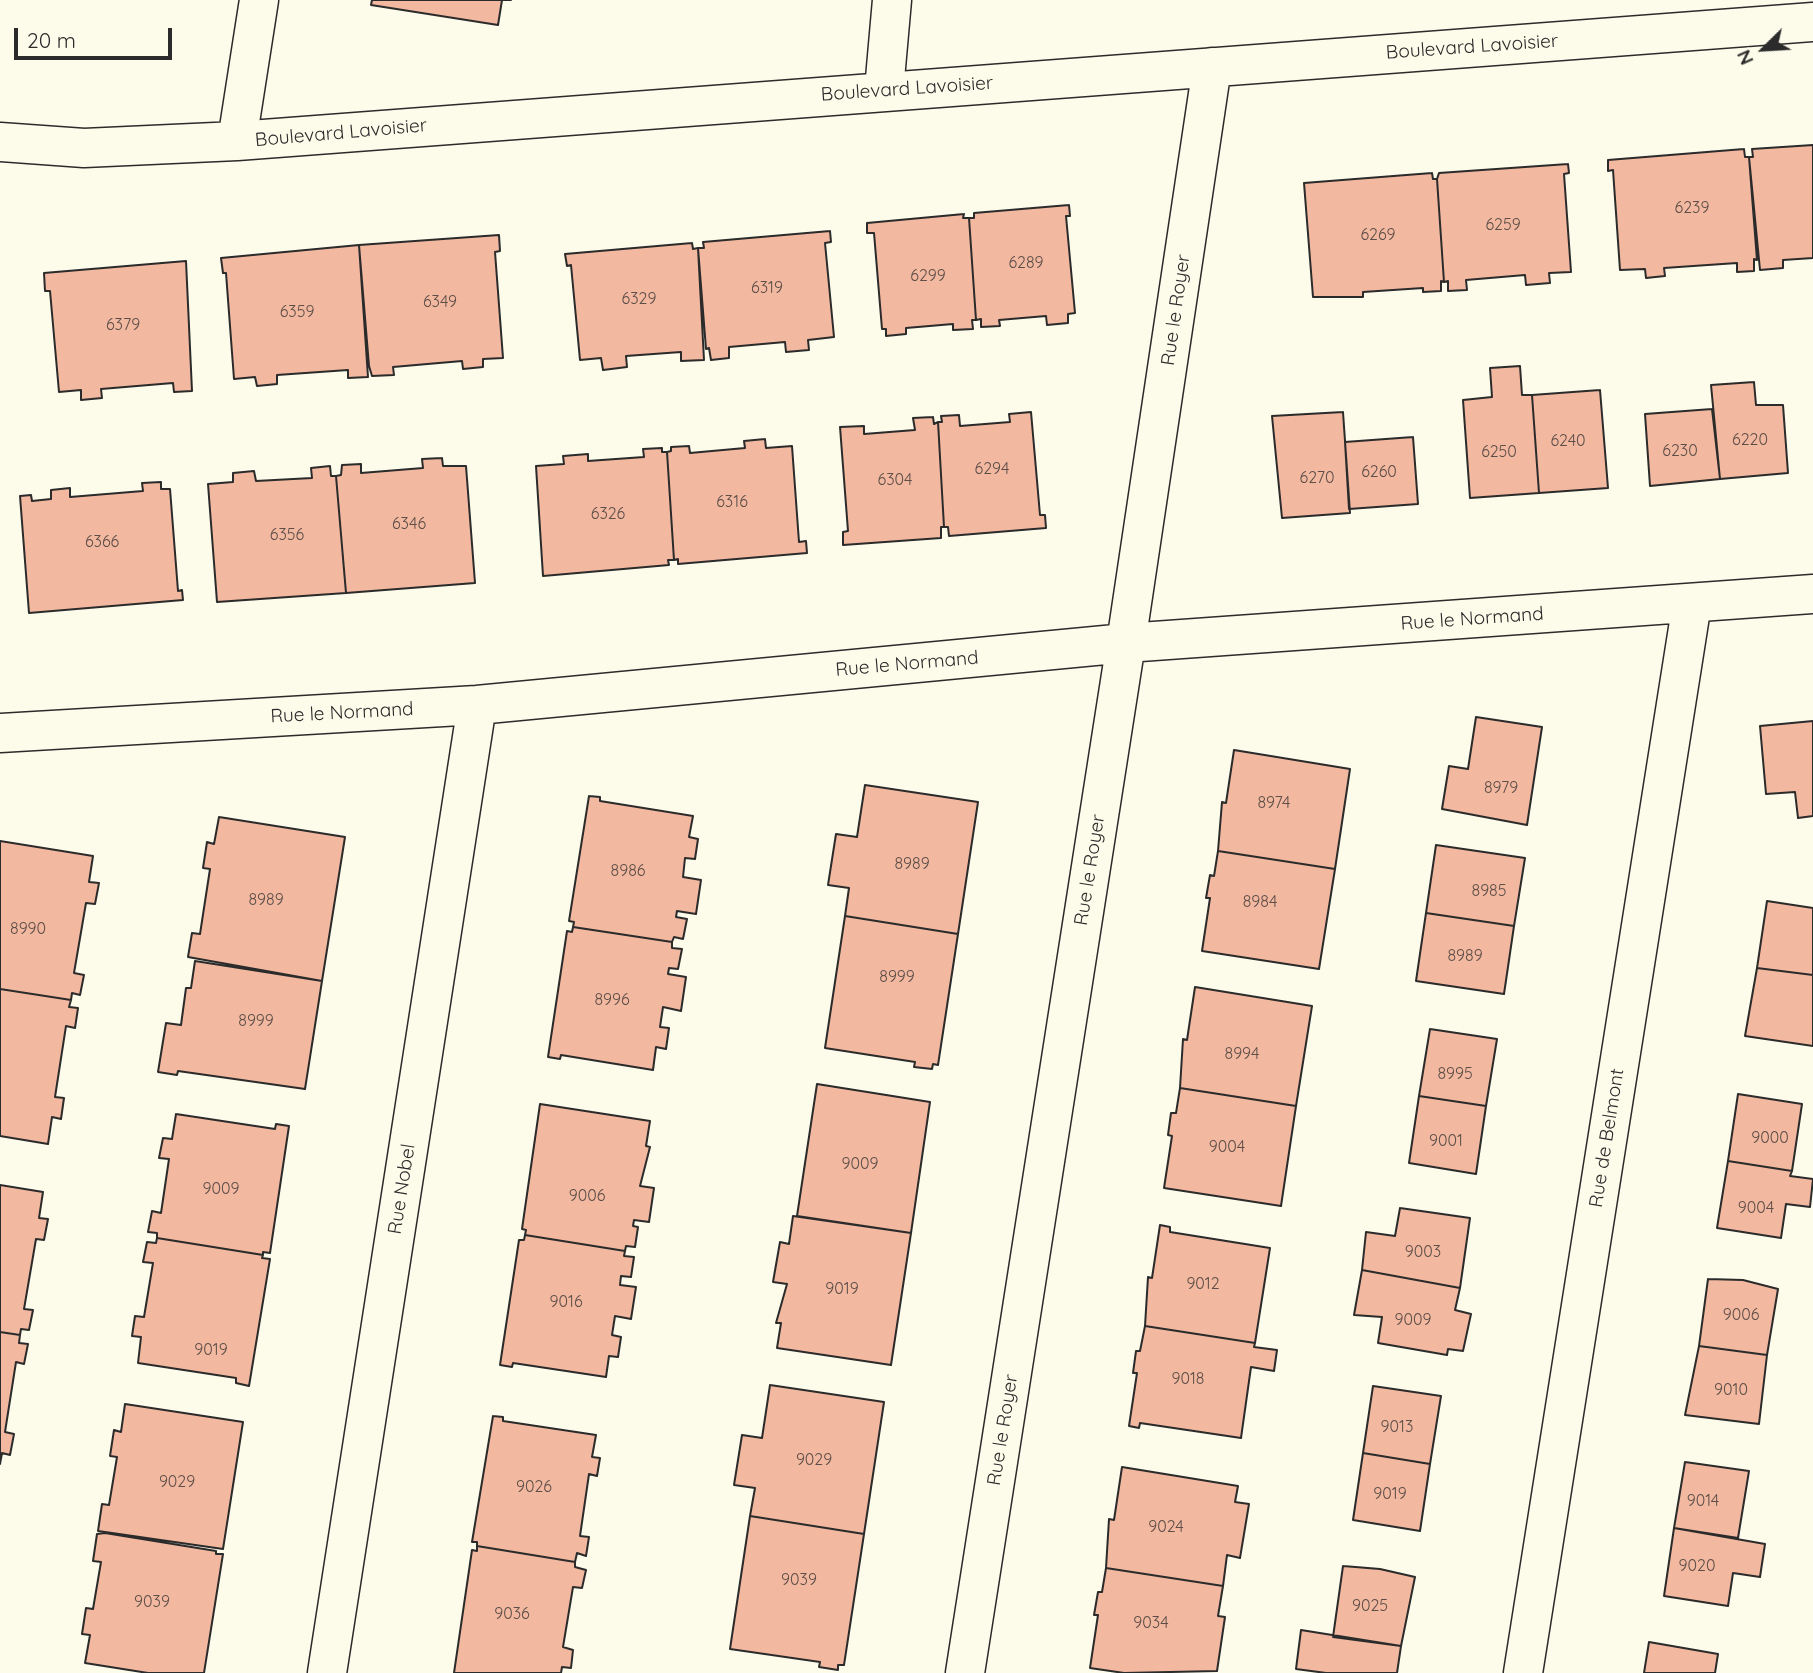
<!DOCTYPE html>
<style>
body{margin:0}
#map{position:relative;width:1813px;height:1673px;overflow:hidden;background:#fdfbea;font-family:Quicksand,sans-serif}
canvas{display:block}
.north{position:absolute;left:1729px;top:14px;width:70px;height:70px;-webkit-text-stroke:5px #fdfbea;paint-order:stroke;rotate:246deg;font-size:19px;font-weight:700;line-height:28px;text-align:center;color:#2b2b2b}
.north::after{content:'';display:block;margin:auto;width:24px;height:32px;background:#2b2b2b;clip-path:polygon(50% 0,100% 100%,50% 72%,0 100%)}
.scale{position:absolute;left:14px;top:28px;width:158px;height:32px;box-sizing:border-box;border:4px solid #2b2b2b;border-top:0;padding-left:9px;font-size:21px;line-height:24px;white-space:nowrap;color:#2b2b2b;-webkit-text-stroke:5px #fdfbea;paint-order:stroke}
</style>
<div id="map">
<canvas width="1813" height="1673"></canvas>
<div class="north">N</div>
<div class="scale">20 m</div>
</div>
<script>
const c = document.querySelector('canvas').getContext('2d');
c.lineJoin = 'round';
function paint(path, color) { c.fillStyle = color; c.fill(path, 'evenodd'); }
const poly = rows => new Path2D(rows.map(r => 'M' + r).join(''));
function strokePath(path, color, width, dash) { c.strokeStyle = color; c.lineWidth = width; c.lineCap = dash ? 'butt' : 'round'; c.setLineDash(dash || []); c.stroke(path); }
function write(font, color, halo, rows, align = 'center') {
  c.font = font + ' Quicksand,sans-serif'; c.lineWidth = 5; c.setLineDash([]); c.textBaseline = 'middle'; c.strokeStyle = halo; c.fillStyle = color; for (const [text, x, y, turn = 0] of rows) {
    c.save(); c.translate(x, y); c.rotate((+turn || 0) * Math.PI / 180); c.textAlign = isNaN(turn) ? turn : align; if (halo) c.strokeText(text, 0, 0); c.fillText(text, 0, 0); c.restore();
  }
}
const building = poly([
 [372,0,511,0,502,0,498,25,371,5,372,0],
 [1813,145,1813,258,1783,260,1783,268,1760,270,1749,157,1753,157,1752,149,1813,145],
 [1744,149,1745,157,1749,157,1757,260,1754,259,1754,271,1737,272,1737,263,1664,268,1665,276,1646,278,1645,269,1620,270,1613,170,1608,171,1608,160,1744,149],
 [1568,164,1569,173,1564,174,1571,272,1549,273,1550,283,1526,285,1525,275,1466,280,1467,290,1448,291,1448,281,1444,282,1437,179,1439,173,1568,164],
 [1432,173,1433,179,1437,179,1444,282,1441,281,1441,291,1423,292,1423,288,1363,292,1363,297,1313,297,1304,183,1432,173],
 [1069,205,1070,216,1066,216,1075,313,1068,314,1068,323,1047,325,1046,316,999,320,1000,326,981,327,981,319,976,320,969,218,974,218,974,213,1069,205],
 [964,214,963,218,969,218,976,320,972,320,973,329,953,330,953,324,906,328,906,334,886,336,886,329,882,329,874,233,867,233,867,223,964,214],
 [830,231,831,242,825,243,834,337,808,340,809,350,786,352,785,342,729,347,729,358,711,360,709,348,706,349,698,248,704,248,703,242,830,231],
 [499,235,500,251,495,252,503,358,483,359,483,367,463,369,462,361,393,367,394,375,372,376,369,366,359,245,499,235],
 [692,243,693,249,698,248,704,360,681,361,681,352,626,356,627,367,603,370,601,358,580,360,571,265,567,266,565,254,692,243],
 [359,245,368,377,348,378,348,370,277,375,277,384,257,386,255,377,234,379,226,273,223,273,221,258,359,245],
 [186,261,192,391,174,392,173,383,101,389,102,398,81,400,81,390,59,392,50,291,45,291,44,273,186,261],
 [1520,366,1522,395,1532,395,1539,493,1470,498,1463,400,1492,397,1490,368,1520,366],
 [1754,382,1756,405,1783,405,1788,473,1720,479,1711,385,1754,382],
 [1600,390,1608,488,1539,493,1532,395,1600,390],
 [1712,409,1720,479,1650,486,1645,414,1712,409],
 [1031,412,1040,515,1045,515,1046,528,949,536,948,527,944,527,938,422,942,422,941,416,959,415,960,426,1010,422,1009,414,1031,412],
 [1343,412,1350,513,1282,518,1272,416,1343,412],
 [933,417,934,424,938,422,944,527,941,527,941,538,843,545,843,532,848,531,840,427,864,426,864,434,915,430,913,418,933,417],
 [1413,437,1418,504,1349,509,1345,442,1413,437],
 [765,439,766,448,792,446,799,542,806,541,807,553,678,564,678,559,674,560,667,452,671,451,671,447,689,446,690,453,745,448,744,441,765,439],
 [662,448,662,452,667,452,674,560,668,560,669,565,543,576,536,466,564,464,563,456,588,454,588,461,644,457,643,449,662,448],
 [442,458,443,466,466,466,475,583,346,593,336,476,341,475,342,465,361,464,361,473,423,468,422,459,442,458],
 [330,466,331,476,336,476,346,593,217,602,208,484,233,482,233,473,254,471,256,481,312,478,311,468,330,466],
 [161,482,161,489,170,489,178,591,182,590,183,600,29,613,20,496,31,495,32,501,51,499,51,490,70,488,70,497,143,491,142,483,161,482],
 [1476,717,1542,727,1527,825,1442,809,1449,766,1468,769,1476,717],
 [1813,721,1813,816,1798,818,1795,792,1766,794,1760,726,1813,721],
 [1234,750,1350,769,1335,869,1218,851,1222,802,1226,803,1234,750],
 [865,785,978,802,958,934,845,916,849,888,828,885,836,834,857,837,865,785],
 [589,796,600,797,600,801,693,816,689,837,698,839,695,859,685,858,683,877,701,880,696,914,677,911,676,917,687,919,683,939,674,937,672,942,573,927,574,922,569,921,589,796],
 [219,817,345,837,322,981,188,957,192,933,200,934,210,869,203,868,207,842,214,844,219,817],
 [0,841,93,856,89,882,99,883,95,904,86,903,74,973,84,975,80,995,72,993,71,1000,0,989,0,841],
 [1436,845,1525,858,1514,926,1426,913,1436,845],
 [1218,851,1335,869,1319,969,1202,951,1210,898,1206,898,1210,875,1214,876,1218,851],
 [1767,901,1813,908,1813,975,1757,968,1767,901],
 [1426,913,1514,926,1504,994,1416,981,1426,913],
 [845,916,958,934,938,1065,933,1064,932,1069,914,1067,915,1062,825,1048,845,916],
 [573,927,672,942,672,948,682,949,678,969,669,968,668,974,686,977,681,1011,663,1007,660,1027,669,1028,666,1049,656,1047,653,1070,561,1055,560,1059,548,1057,567,931,572,932,573,927],
 [195,961,322,981,305,1089,178,1071,177,1075,158,1072,166,1023,181,1025,186,988,191,988,195,961],
 [1757,968,1813,975,1813,1046,1745,1036,1757,968],
 [1195,987,1312,1006,1296,1106,1180,1088,1183,1039,1187,1040,1195,987],
 [0,989,71,1000,69,1007,78,1008,75,1028,66,1026,55,1097,64,1098,61,1119,52,1117,48,1144,0,1136,0,989],
 [1430,1029,1497,1039,1486,1106,1419,1096,1430,1029],
 [817,1084,930,1102,911,1233,797,1216,817,1084],
 [1180,1088,1296,1106,1281,1206,1164,1188,1172,1136,1168,1135,1171,1113,1176,1113,1180,1088],
 [1738,1094,1802,1104,1792,1171,1728,1161,1738,1094],
 [1419,1096,1486,1106,1476,1174,1409,1163,1419,1096],
 [540,1104,650,1121,646,1146,650,1147,640,1186,654,1188,649,1222,634,1220,633,1226,638,1227,635,1247,626,1246,625,1251,525,1235,526,1230,522,1229,540,1104],
 [176,1114,275,1129,276,1124,289,1126,270,1253,263,1252,263,1255,157,1238,157,1233,148,1232,152,1211,161,1213,169,1159,159,1158,163,1138,172,1139,176,1114],
 [1728,1161,1792,1171,1790,1176,1813,1179,1810,1207,1786,1204,1781,1238,1717,1228,1728,1161],
 [0,1185,43,1192,39,1218,48,1219,44,1240,36,1239,24,1309,33,1310,29,1330,21,1329,20,1335,0,1332,0,1185],
 [1400,1208,1470,1218,1460,1288,1362,1270,1366,1232,1395,1236,1400,1208],
 [793,1216,911,1233,891,1365,777,1348,781,1323,776,1323,787,1284,773,1282,780,1242,789,1244,793,1216],
 [1160,1225,1170,1227,1170,1232,1270,1248,1255,1343,1145,1326,1148,1277,1152,1278,1160,1225],
 [525,1235,625,1251,624,1256,634,1257,631,1277,621,1276,620,1285,636,1287,631,1319,615,1316,612,1335,621,1337,618,1357,609,1356,606,1377,513,1363,512,1367,500,1365,519,1240,524,1240,525,1235],
 [157,1238,263,1255,262,1258,270,1259,249,1386,236,1383,236,1378,138,1363,141,1337,132,1336,135,1316,144,1317,153,1263,143,1262,147,1242,156,1243,157,1238],
 [1362,1270,1460,1288,1455,1310,1471,1314,1463,1351,1448,1349,1447,1355,1378,1343,1382,1317,1354,1315,1362,1270],
 [1708,1279,1743,1280,1778,1289,1767,1355,1699,1346,1708,1279],
 [1145,1326,1255,1343,1254,1347,1277,1350,1274,1371,1251,1367,1241,1438,1140,1423,1139,1428,1129,1426,1137,1373,1133,1373,1136,1351,1140,1351,1145,1326],
 [0,1332,20,1335,19,1343,28,1344,24,1364,16,1362,5,1432,14,1434,10,1455,2,1453,0,1464,0,1332],
 [1699,1346,1767,1355,1759,1424,1685,1415,1699,1346],
 [770,1385,884,1402,864,1534,750,1516,755,1488,734,1485,742,1435,762,1438,770,1385],
 [1373,1386,1441,1396,1430,1464,1363,1453,1373,1386],
 [125,1404,243,1422,223,1549,98,1531,102,1504,109,1505,117,1457,110,1456,114,1430,121,1432,125,1404],
 [493,1416,503,1417,503,1421,596,1435,592,1457,600,1458,597,1476,589,1474,580,1536,589,1537,586,1556,577,1553,575,1562,477,1546,477,1542,472,1542,493,1416],
 [1363,1453,1430,1464,1420,1531,1353,1520,1363,1453],
 [1685,1462,1749,1471,1738,1538,1674,1528,1685,1462],
 [1122,1467,1238,1486,1235,1502,1249,1504,1240,1558,1227,1555,1223,1586,1106,1568,1109,1519,1114,1520,1122,1467],
 [750,1516,864,1534,844,1665,838,1665,838,1670,819,1667,820,1662,730,1649,750,1516],
 [1674,1528,1765,1544,1760,1577,1733,1573,1728,1606,1664,1596,1674,1528],
 [105,1533,216,1551,216,1554,223,1554,204,1673,148,1673,85,1663,90,1635,82,1634,86,1608,93,1609,101,1562,93,1561,97,1534,105,1533],
 [477,1546,575,1562,575,1567,586,1570,582,1588,573,1587,563,1647,573,1650,571,1668,562,1667,561,1673,454,1673,472,1550,477,1551,477,1546],
 [1343,1566,1380,1569,1415,1577,1401,1646,1333,1637,1343,1566],
 [1106,1568,1223,1586,1218,1616,1225,1617,1217,1671,1124,1673,1090,1668,1098,1615,1094,1615,1098,1592,1102,1592,1106,1568],
 [1301,1630,1401,1646,1397,1673,1326,1673,1296,1669,1301,1630],
 [1649,1642,1718,1654,1715,1673,1644,1673,1649,1642]
]);
paint(building, '#f2b8a0');
strokePath(building, '#2b2b2b', 2);
const minor = poly([
 [884,90,892,0],
 [237,141,259,0],
 [0,142,84,148,237,141,1813,22],
 [0,733,477,705,1126,643,1813,594],
 [327,1673,477,705],
 [965,1673,1126,643,1212,67],
 [1523,1673,1692,603]
]);
strokePath(minor, '#2b2b2b', 41);
strokePath(minor, '#fdfbea', 38);
write('16px', '#5d4e48', null, [
 ["6239",1692,208],
 ["6259",1503,225],
 ["6269",1378,235],
 ["6289",1026,263],
 ["6299",928,276],
 ["6319",767,288],
 ["6329",639,299],
 ["6349",440,302],
 ["6359",297,312],
 ["6379",123,325],
 ["6220",1750,440],
 ["6240",1568,441],
 ["6230",1680,451],
 ["6250",1499,452],
 ["6294",992,469],
 ["6260",1379,472],
 ["6270",1317,478],
 ["6304",895,480],
 ["6316",732,502],
 ["6326",608,514],
 ["6346",409,524],
 ["6356",287,535],
 ["6366",102,542],
 ["8979",1501,788],
 ["8974",1274,803],
 ["8989",912,864],
 ["8986",628,871],
 ["8985",1489,891],
 ["8989",266,900],
 ["8984",1260,902],
 ["8990",28,929],
 ["8989",1465,956],
 ["8999",897,977],
 ["8996",612,1000],
 ["8999",256,1021],
 ["8994",1242,1054],
 ["8995",1455,1074],
 ["9000",1770,1138],
 ["9001",1446,1141],
 ["9004",1227,1147],
 ["9009",860,1164],
 ["9009",221,1189],
 ["9006",587,1196],
 ["9004",1756,1208],
 ["9003",1423,1252],
 ["9012",1203,1284],
 ["9019",842,1289],
 ["9016",566,1302],
 ["9006",1741,1315],
 ["9009",1413,1320],
 ["9019",211,1350],
 ["9018",1188,1379],
 ["9010",1731,1390],
 ["9013",1397,1427],
 ["9029",814,1460],
 ["9029",177,1482],
 ["9026",534,1487],
 ["9019",1390,1494],
 ["9014",1703,1501],
 ["9024",1166,1527],
 ["9020",1697,1566],
 ["9039",799,1580],
 ["9039",152,1602],
 ["9025",1370,1606],
 ["9036",512,1614],
 ["9034",1151,1623]
]);
write('19px', '#2b2b2b', '#fdfbea', [
 ["Boulevard Lavoisier",1472,47,-4],
 ["Boulevard Lavoisier",907,89,-4],
 ["Boulevard Lavoisier",341,133,-5],
 ["Rue le Royer",1176,310,-82],
 ["Rue le Normand",1472,619,-4],
 ["Rue le Normand",907,664,-5],
 ["Rue le Normand",342,713,-3],
 ["Rue le Royer",1090,870,-81],
 ["Rue de Belmont",1607,1138,-81],
 ["Rue Nobel",402,1189,-81],
 ["Rue le Royer",1003,1430,-81]
]);
</script>
